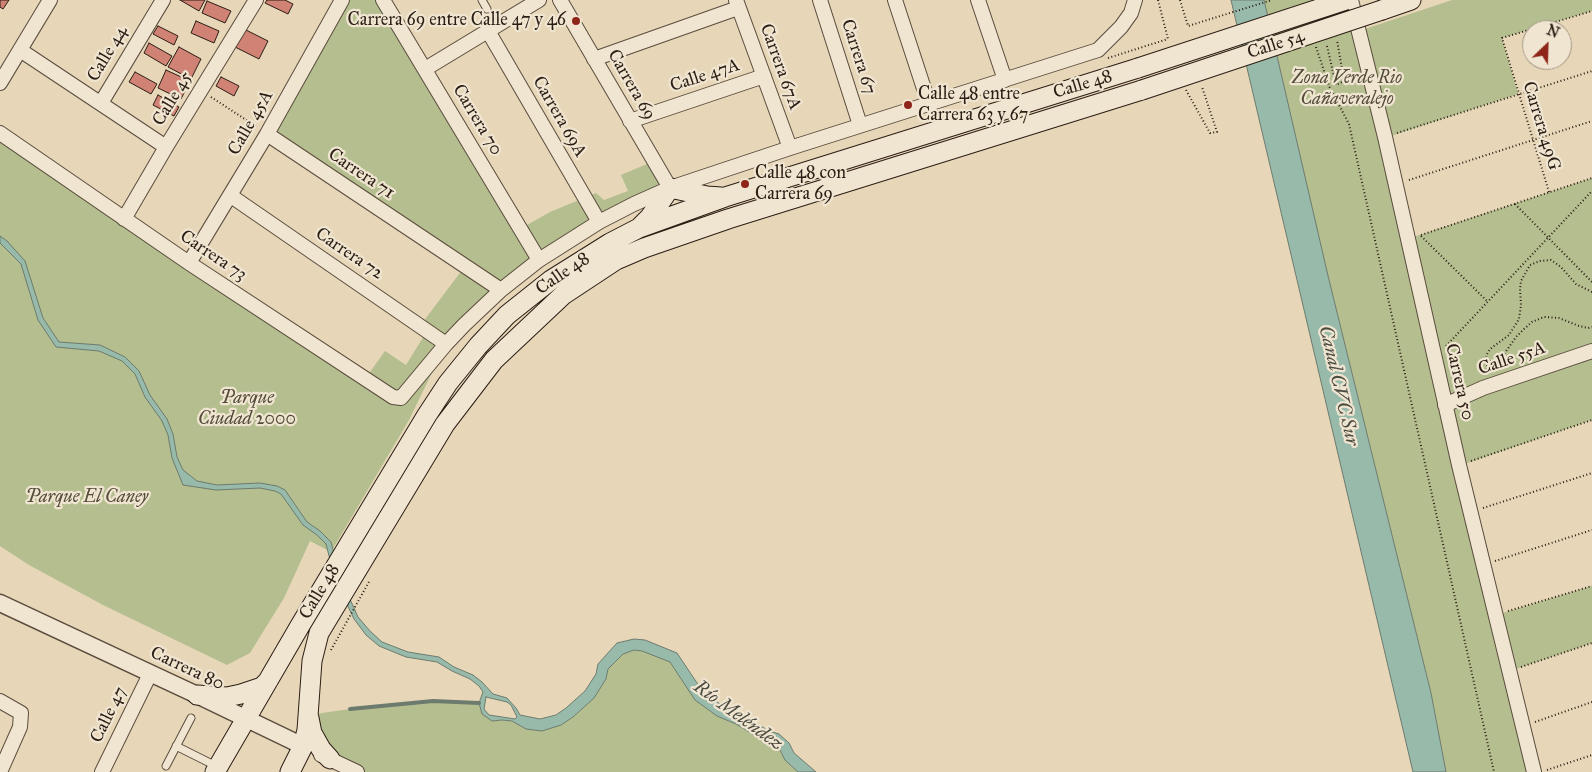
<!DOCTYPE html>
<meta charset="utf-8">
<style>
body{margin:0}
#map{position:relative;width:1592px;height:772px;overflow:hidden;background:#e7d7b8;font-family:"IM FELL Great Primer",serif}
canvas{display:block}
.north{position:absolute;left:1522px;top:20px;width:50px;height:50px;box-sizing:border-box;background:#efe5d1;border:1px solid #a19585;border-radius:50%;rotate:24deg;font-size:14px;font-weight:700;line-height:20px;text-align:center;color:#2b1d14}
.north::after{content:'';display:block;margin:auto;width:18px;height:22px;background:#8f2418;clip-path:polygon(50% 0,100% 100%,50% 72%,0 100%)}
</style>
<div id="map">
<canvas width="1592" height="772"></canvas>
<div class="north">N</div>
</div>
<script>
const c = document.querySelector('canvas').getContext('2d');
c.lineJoin = 'round';
function paint(path, color) { c.fillStyle = color; c.fill(path, 'evenodd'); }
const poly = rows => new Path2D(rows.map(r => 'M' + r).join(''));
function strokePath(path, color, width, dash) { c.strokeStyle = color; c.lineWidth = width; c.lineCap = dash ? 'butt' : 'round'; c.setLineDash(dash || []); c.stroke(path); }
function write(font, color, halo, rows, align = 'center') {
  c.font = font + ' "IM FELL Great Primer",serif'; c.lineWidth = 4.5; c.setLineDash([]); c.textBaseline = 'middle'; c.strokeStyle = halo; c.fillStyle = color; for (const [text, x, y, turn = 0] of rows) {
    c.save(); c.translate(x, y); c.rotate((+turn || 0) * Math.PI / 180); c.textAlign = isNaN(turn) ? turn : align; if (halo) c.strokeText(text, 0, 0); c.fillText(text, 0, 0); c.restore();
  }
}
paint(poly([
 [342,0,383,0,520,229,550,212,596,193,604,200,628,191,621,175,654,161,670,188,539,260,446,344,409,420,331,552,310,541,284,598,250,653,227,665,103,605,29,565,0,546,0,133,365,379,385,351,406,365,427,331,420,326,465,266,267,134],
 [1264,0,1345,0,1359,31,1452,0,1592,0,1592,11,1502,38,1518,94,1385,138,1407,239,1592,178,1592,420,1459,466,1496,615,1592,586,1592,643,1510,671,1534,772,1446,772,1431,693,1329,280],
 [634,650,642,651,670,662,695,700,717,716,736,724,764,741,773,744,780,750,785,760,798,772,357,772,330,759,308,715,350,709,433,701,479,703,482,714,492,721,502,720,512,721,526,729,542,731,561,725,573,717,594,698,606,679,608,669,616,660,623,654]
]), '#b4be8f');
const water = poly([
 [1231,0,1264,0,1329,280,1431,693,1446,772,1413,772,1231,0],
 [0,236,7,241,25,261,43,318,59,342,100,345,125,357,139,371,150,395,167,419,173,434,177,457,183,470,197,481,217,485,260,483,277,486,285,490,307,522,320,531,331,542,340,577,358,617,370,631,382,642,408,652,439,657,454,667,473,675,482,682,493,694,507,698,516,708,520,715,540,719,556,715,566,708,585,691,596,674,598,664,617,643,634,639,645,640,677,653,703,692,723,706,741,714,769,731,779,734,789,743,794,753,816,772,798,772,785,760,780,750,773,744,764,741,736,724,717,716,695,700,670,662,642,651,634,650,623,654,608,669,606,679,594,698,573,717,561,725,542,731,526,729,512,721,502,720,492,721,482,714,479,703,483,692,479,686,470,679,452,671,437,662,406,657,379,646,366,635,354,619,335,579,326,544,317,535,303,525,281,494,275,491,260,488,216,490,183,485,172,458,168,435,162,421,145,397,135,374,122,361,99,351,56,347,38,320,21,264,0,243,0,236],
 [486,697,507,702,511,705,517,717,515,719,489,715,484,709,486,697]
]);
paint(water, '#98baaa');
strokePath(water, '#6c7b6e', 1);
strokePath(poly([
 [350,709,433,701,479,703]
]), '#6c7b6e', 4);
const building = poly([
 [0,0,9,0,3,9,0,7,0,0],
 [180,0,205,0,199,11,180,0],
 [267,0,285,0,293,4,288,14,265,3,267,0],
 [207,1,231,11,225,23,202,13,207,1],
 [196,21,219,31,214,43,191,33,196,21],
 [158,26,178,36,174,45,153,34,158,26],
 [244,29,268,41,259,59,235,47,244,29],
 [149,43,172,56,166,66,144,53,149,43],
 [179,47,201,59,191,79,168,67,179,47],
 [166,70,190,81,181,99,158,88,166,70],
 [135,72,157,84,151,94,129,82,135,72],
 [221,77,239,86,234,96,216,86,221,77],
 [158,95,179,107,174,116,153,105,158,95]
]);
paint(building, '#d08274');
strokePath(building, '#2b1d14', 1);
const service = poly([
 [482,0,487,9],
 [176,746,216,766],
 [166,766,191,718]
]);
const minor = poly([
 [383,0,539,260],
 [560,0,670,188],
 [736,0,790,148],
 [820,0,860,125],
 [895,0,929,104],
 [978,0,1005,80],
 [1351,0,1385,137,1459,465,1534,772],
 [488,31,599,222],
 [20,50,166,147],
 [594,59,738,8],
 [425,69,539,0],
 [0,83,50,0],
 [101,103,163,0],
 [630,121,764,76],
 [0,133,189,263,393,397,401,398,446,344,464,325,501,290,539,260,599,222,634,204,670,188,790,148,1098,50,1121,27,1131,13,1135,0],
 [267,134,501,290],
 [231,196,446,344],
 [124,219,166,147,256,0],
 [189,263,267,134,342,0],
 [1445,405,1483,388,1592,351],
 [0,701,21,713,20,727,0,772],
 [321,755,357,772],
 [102,772,150,674]
]);
const tertiary = poly([
 [0,603,197,695,303,746]
]);
const secondary = poly([
 [1382,10,1411,0],
 [641,226,650,217,670,188,707,196,721,197],
 [197,695,227,697,241,694,262,687,268,681],
 [309,718,312,733,321,749,330,759],
 [215,772,301,624,427,415,448,383,478,346,507,315,551,280,610,243,639,228,725,197,1138,68],
 [290,772,303,746,307,730,312,661,319,633,445,424,494,360,563,295,616,260,644,248,728,219,1142,90]
]);
strokePath(service, '#5a4c3d', 9);
strokePath(minor, '#5a4c3d', 16);
strokePath(tertiary, '#5a4c3d', 19);
strokePath(secondary, '#2b1d14', 21);
strokePath(poly([
 [1158,0,1168,39],
 [1180,0,1188,26,1272,0],
 [1327,46,1336,85,1344,81,1337,40],
 [1316,47,1329,86,1349,124,1494,772],
 [1108,58,1168,39],
 [1186,90,1210,133,1217,132,1202,87],
 [211,97,257,127],
 [1397,133,1592,71],
 [1409,180,1592,121],
 [1549,192,1502,38,1592,11],
 [1515,204,1592,282],
 [1421,235,1592,178],
 [1421,236,1487,301],
 [1592,292,1576,284,1561,267,1551,260,1540,261,1530,265,1521,281,1520,289,1521,305,1519,319,1509,335,1490,349,1486,356,1488,361,1494,362,1502,357,1516,337,1524,329,1532,322,1544,317,1559,318,1579,326,1588,328,1592,327],
 [1446,346,1592,191],
 [1486,373,1488,361],
 [1471,461,1592,420],
 [1483,508,1592,473],
 [1495,561,1592,530],
 [1508,611,1592,586],
 [331,650,370,580],
 [1521,667,1592,643],
 [1535,722,1592,702],
 [1547,770,1592,755]
]), '#2b1d14', 2, [1, 2.5]);
strokePath(service, '#efe5d1', 7);
strokePath(minor, '#efe5d1', 14);
strokePath(tertiary, '#efe5d1', 16);
strokePath(secondary, '#efe5d1', 19);
const secondaryBridge = poly([
 [1138,68,1346,0],
 [1142,90,1382,10]
]);
strokePath(secondaryBridge, '#2b1d14', 21, []);
strokePath(secondaryBridge, '#efe5d1', 19);
for (const [x, y, r, color] of [
 [576,21,5,"#8f2418"],
 [908,105,5,"#8f2418"],
 [745,184,5,"#8f2418"]
]) { const dot = new Path2D(); dot.arc(x, y, r, 0, 2 * Math.PI); c.fillStyle = color; c.fill(dot); strokePath(dot, '#efe5d1', 2); }
write('18px', '#2b1d14', '#efe5d1', [
 ["Carrera 69 entre Calle 47 y 46",566,21,"right"],
 ["Calle 48 entre",918,95],
 ["Carrera 63 y 67",918,116],
 ["Calle 48 con",755,174],
 ["Carrera 69",755,195]
], 'left');
write('18px', '#2b1d14', '#efe5d1', [
 ["Calle 54",1276,45,-18],
 ["Calle 44",108,54,-59],
 ["Carrera 67",858,57,72],
 ["Carrera 67A",780,67,70],
 ["Calle 47A",705,76,-18],
 ["Carrera 69",631,85,60],
 ["Calle 48",1083,85,-17],
 ["Calle 45",173,99,-59],
 ["Carrera 69A",559,117,60],
 ["Carrera 70",477,120,59],
 ["Calle 45A",251,123,-60],
 ["Carrera 49G",1541,126,73],
 ["Carrera 71",361,174,34],
 ["Carrera 72",349,254,34],
 ["Carrera 73",213,256,34],
 ["Calle 48",563,274,-34],
 ["Calle 55A",1512,359,-19],
 ["Carrera 50",1459,382,77],
 ["Calle 48",320,592,-59],
 ["Carrera 80",187,669,25],
 ["Calle 47",109,715,-64]
]);
write('italic 18px', '#544d39', '#efe5d1', [
 ["Zona Verde Rio",1347,79],
 ["Cañaveralejo",1347,100],
 ["Parque",247,399],
 ["Ciudad 2000",247,420],
 ["Parque El Caney",87,498]
]);
write('italic 19px', '#4c4c41', '#efe5d1', [
 ["Canal CVC Sur",1338,386,77],
 ["Río Meléndez",738,716,36]
]);
</script>
